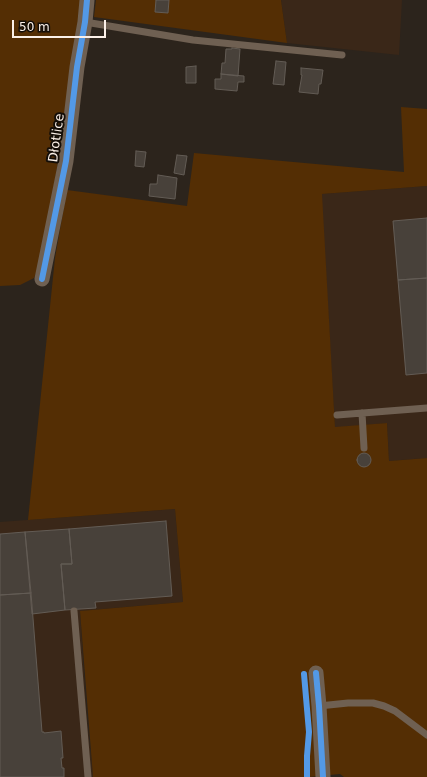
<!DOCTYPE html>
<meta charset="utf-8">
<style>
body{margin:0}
#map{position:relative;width:427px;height:777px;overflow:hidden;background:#2c241c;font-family:"DejaVu Sans",sans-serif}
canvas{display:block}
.scale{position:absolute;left:12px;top:20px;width:94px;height:18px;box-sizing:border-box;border:2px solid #fbf0e8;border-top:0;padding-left:5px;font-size:12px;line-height:14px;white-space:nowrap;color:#fbf0e8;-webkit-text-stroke:3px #140e08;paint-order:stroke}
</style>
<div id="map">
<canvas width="427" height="777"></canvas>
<div class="scale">50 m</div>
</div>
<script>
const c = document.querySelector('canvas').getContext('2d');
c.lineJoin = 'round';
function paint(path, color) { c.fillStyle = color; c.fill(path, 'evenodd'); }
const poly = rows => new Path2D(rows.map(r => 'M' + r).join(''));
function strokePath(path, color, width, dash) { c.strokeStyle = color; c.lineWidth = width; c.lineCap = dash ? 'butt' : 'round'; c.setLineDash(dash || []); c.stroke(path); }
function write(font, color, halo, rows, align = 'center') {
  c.font = font + ' "DejaVu Sans",sans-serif'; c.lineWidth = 4; c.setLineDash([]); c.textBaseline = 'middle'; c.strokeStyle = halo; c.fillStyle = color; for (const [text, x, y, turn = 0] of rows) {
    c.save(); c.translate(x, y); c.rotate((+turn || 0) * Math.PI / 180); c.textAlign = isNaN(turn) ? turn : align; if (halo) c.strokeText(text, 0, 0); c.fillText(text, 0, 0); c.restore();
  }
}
paint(poly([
 [281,0,402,0,399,55,287,43],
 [427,186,427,458,389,461,387,423,335,428,321,194],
 [175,509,183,602,80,611,87,719,93,777,0,777,0,522]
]), '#3a2718');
paint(poly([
 [0,0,81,0,69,97,41,262,34,278,20,285,0,286],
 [96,0,281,0,287,43,94,17],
 [401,107,427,109,427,186,322,194,335,427,387,423,389,461,427,458,427,777,344,777,340,774,309,777,93,777,80,611,183,602,175,509,28,520,55,258,67,190,187,206,194,153,404,172]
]), '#542e04');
const building = poly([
 [156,0,169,0,168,13,155,12,156,0],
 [232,48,240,49,238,76,221,74,222,63,225,63,226,49,232,49,232,48],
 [276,61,286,62,284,85,273,84,276,61],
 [196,66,196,83,186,83,186,67,196,66],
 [301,68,323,70,321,84,319,84,318,94,299,92,302,75,301,75,301,68],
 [221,74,244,76,244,82,238,82,237,91,215,89,215,79,221,79,221,74],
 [136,151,146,152,144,167,135,166,136,151],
 [177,155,187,156,184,175,174,173,177,155],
 [158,175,177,178,175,199,149,196,150,184,157,184,158,175],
 [427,218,427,278,398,280,393,221,427,218],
 [427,278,427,373,406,375,398,280,427,278],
 '357 460a7 7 0 1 1 14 0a7 7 0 1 1-14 0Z',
 [166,521,172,596,95,602,96,608,65,610,61,564,72,564,69,529,166,521],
 [69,529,72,564,61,564,65,610,32,614,25,532,69,529],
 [25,532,31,593,0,595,0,534,25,532],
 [31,593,42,732,44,732,44,733,61,731,63,758,61,758,62,768,64,768,64,777,0,777,0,595,31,593]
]);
paint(building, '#48413a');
strokePath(building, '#635c55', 1);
strokePath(poly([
 [85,22,193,40,342,55],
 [362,413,364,448],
 [337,415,427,408],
 [74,611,88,777],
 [319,706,348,703,373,703,384,706,395,711,427,735]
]), '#6f6052', 7);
strokePath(poly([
 [42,279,66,161,77,67,85,22,87,0],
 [316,673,319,706,323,777]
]), '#6f6052', 15);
strokePath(poly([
 [42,279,66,161,77,67,85,22,87,0],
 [316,673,319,706,323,777],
 [304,674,309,732,307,756,307,777]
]), '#5399e6', 6);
write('13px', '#fbf0e8', '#140e08', [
 ["Dłotlice",57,138,-82]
]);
</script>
